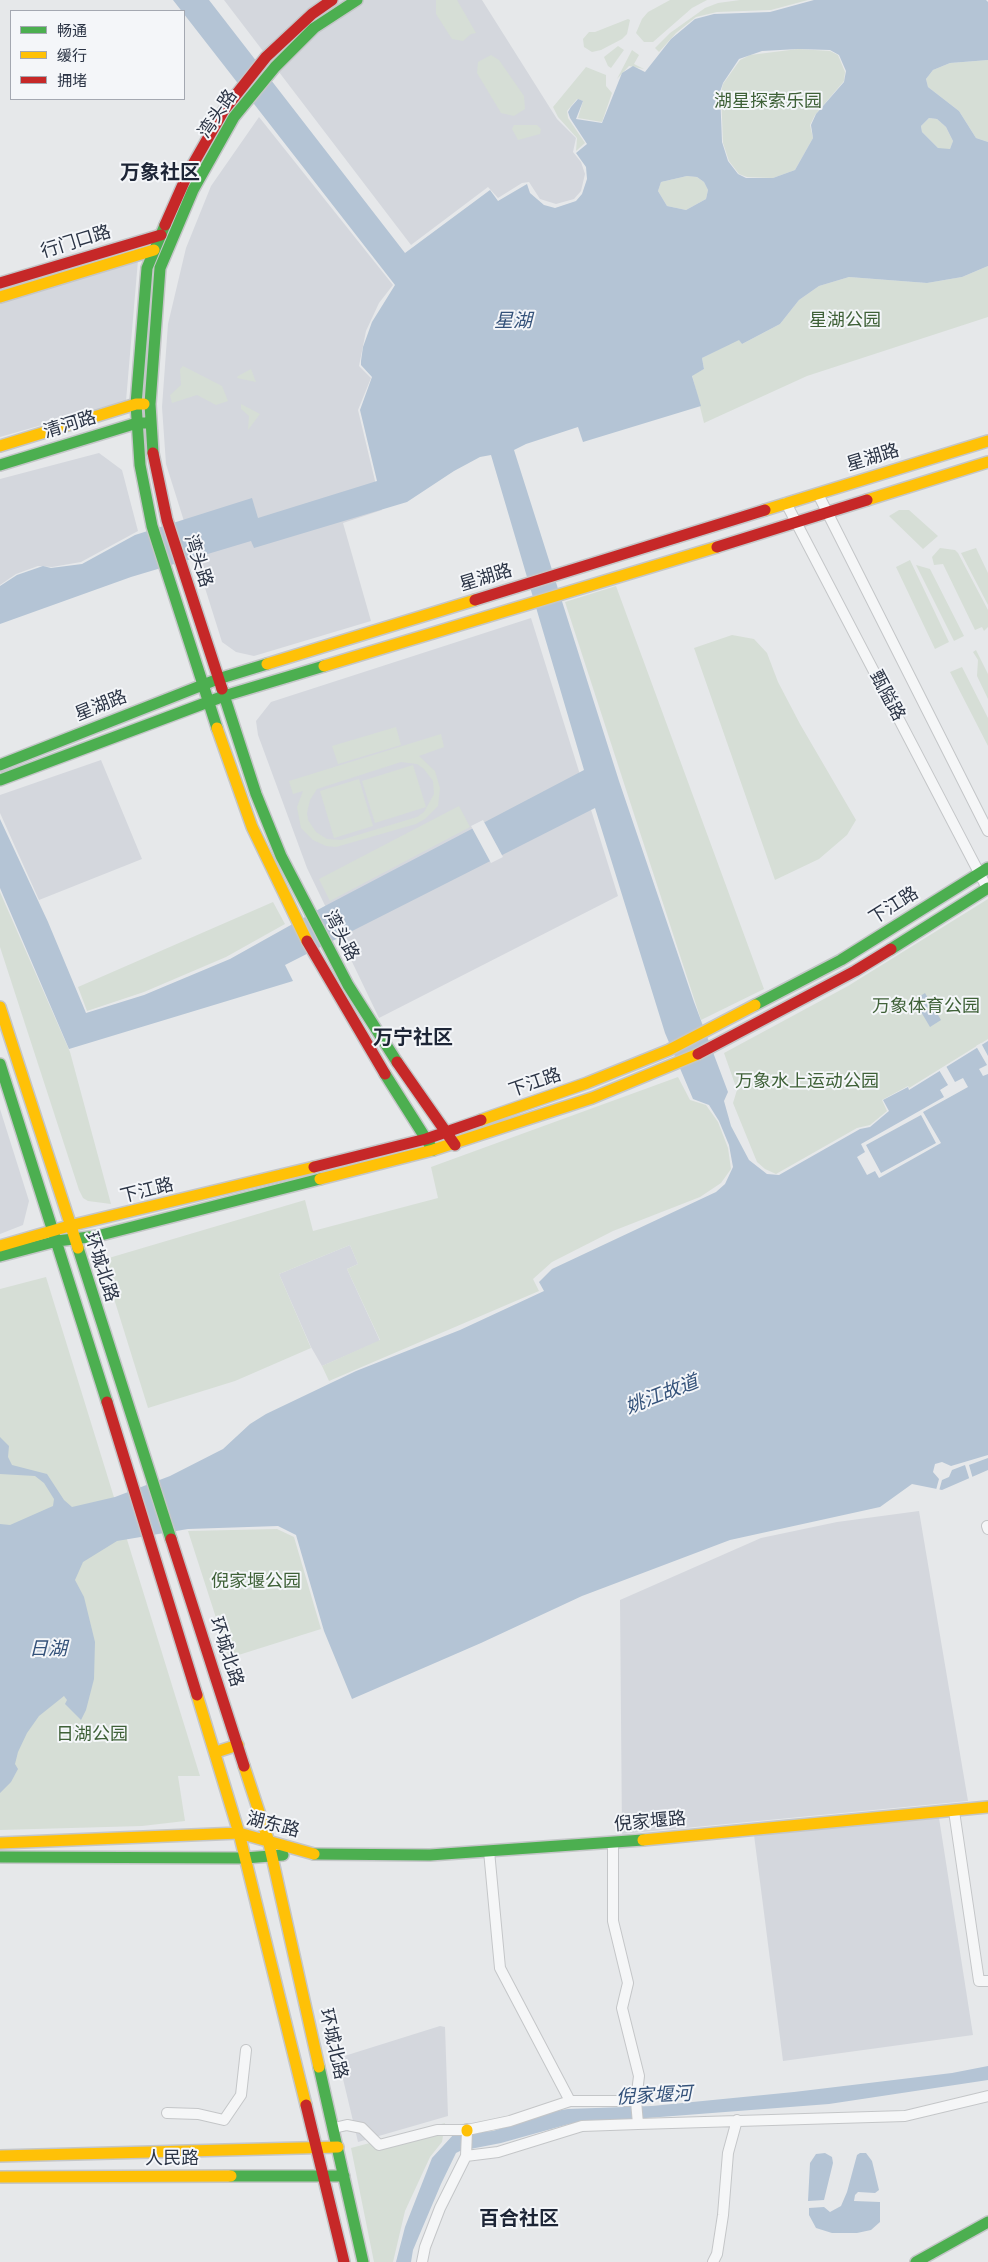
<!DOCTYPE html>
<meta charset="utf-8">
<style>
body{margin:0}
#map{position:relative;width:988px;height:2262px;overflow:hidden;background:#e6e8ea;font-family:"Noto Sans","Noto Sans SC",sans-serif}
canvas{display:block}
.legend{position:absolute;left:10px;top:10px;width:175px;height:90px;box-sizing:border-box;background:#f4f6f9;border:1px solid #a4a8b1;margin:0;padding:6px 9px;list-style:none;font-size:15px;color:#2b3445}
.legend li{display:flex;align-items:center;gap:10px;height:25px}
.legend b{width:25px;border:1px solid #a4a8b1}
</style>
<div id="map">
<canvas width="988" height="2262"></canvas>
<ul class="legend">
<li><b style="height:6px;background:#4caf50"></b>畅通</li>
<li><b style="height:6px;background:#ffc107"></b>缓行</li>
<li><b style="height:6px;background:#c62828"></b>拥堵</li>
</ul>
</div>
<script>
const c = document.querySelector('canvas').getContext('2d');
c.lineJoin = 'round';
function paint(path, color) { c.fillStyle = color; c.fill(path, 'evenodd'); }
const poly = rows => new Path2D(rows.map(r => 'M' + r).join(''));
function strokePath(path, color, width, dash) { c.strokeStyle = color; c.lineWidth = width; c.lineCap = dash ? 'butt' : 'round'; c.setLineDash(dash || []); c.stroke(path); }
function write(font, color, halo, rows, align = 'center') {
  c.font = font + ' "Noto Sans","Noto Sans SC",sans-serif'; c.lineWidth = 4; c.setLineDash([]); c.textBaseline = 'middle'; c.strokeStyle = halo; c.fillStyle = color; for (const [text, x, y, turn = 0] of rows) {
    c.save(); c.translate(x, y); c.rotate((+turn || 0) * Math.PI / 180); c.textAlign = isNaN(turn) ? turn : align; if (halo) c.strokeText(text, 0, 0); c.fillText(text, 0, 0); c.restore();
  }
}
paint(poly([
 [224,0,482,0,557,119,576,138,573,152,581,162,585,174,581,191,574,199,556,204,540,199,529,182,522,183,498,198,488,187,411,245],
 [259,117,393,285,379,303,366,331,359,366,371,378,358,410,382,510,343,523,371,621,254,656,236,652,222,642,166,464,162,407,168,324,186,248,211,186],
 [138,260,126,401,0,437,0,300],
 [99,453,122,470,138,531,81,562,52,567,38,566,16,574,0,585,0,479],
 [531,618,618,896,379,1018,307,868,258,735,256,721,271,702],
 [101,760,142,859,39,900,0,813,0,795],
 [0,1109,29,1201,23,1225,0,1234],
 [350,1245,358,1264,347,1269,380,1341,322,1366,311,1347,279,1274],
 [919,1511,968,1801,622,1834,620,1600,761,1538,837,1522],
 [939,1818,973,2035,783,2061,754,1835],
 [440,2026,445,2027,448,2116,358,2142,338,2058]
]), '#d4d7dd');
paint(poly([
 [436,0,457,0,476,33,471,34,463,41,452,39,436,14],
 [670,0,707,0,692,8,653,42,644,42,636,33,642,19,648,12],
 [740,0,808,0,771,10,717,12,696,17,676,33,659,52,655,48,670,33,705,8,718,3],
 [628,19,630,20,627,34,622,39,601,50,592,52,584,47,583,39,589,32,595,32],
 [618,46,624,50,611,68,608,66,604,57],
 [798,49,830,51,838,55,845,72,844,81,815,115,810,125,813,138,795,170,773,178,747,177,739,174,729,161,723,143,721,92,723,84,740,60,750,55],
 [632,50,639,55,634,64,644,69,629,66,617,79],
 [491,55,499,60,524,96,525,109,514,116,501,113,477,73,478,62],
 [988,60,988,142,976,138,959,111,928,87,926,79,933,70,950,63],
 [586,67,606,75,606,86,612,93,602,122,578,118,583,101,577,99,567,111,568,118,585,143,576,151,577,138,558,117,553,107],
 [929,118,937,119,946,127,953,141,950,149,945,151,938,148,922,132,921,126],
 [514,125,537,125,541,129,540,134,518,140,512,129],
 [687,176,697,177,704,182,708,190,706,199,686,210,667,206,658,191,661,182],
 [988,266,988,317,807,376,704,423,692,375,704,369,702,358,739,339,742,344,780,324,799,300,819,286,849,277,927,283,962,277],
 [183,366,222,386,228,401,216,405,197,395,172,403,170,395,181,385,180,369],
 [251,369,256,382,237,378,238,376],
 [241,404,260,414,248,430,249,416,241,409],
 [899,510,909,510,938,536,923,549,889,516],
 [940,548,955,550,958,553,988,610,988,627,984,631,982,627,975,630,943,564,934,565,932,557],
 [976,548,988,573,988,605,961,553],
 [910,560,949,642,935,649,896,567],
 [916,565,930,569,964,636,954,641],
 [616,586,764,989,701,1020,565,602],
 [732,635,754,639,767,653,778,682,800,724,856,820,847,835,819,859,775,880,694,648],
 [976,650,988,674,988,699,977,676,978,660,973,652],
 [962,667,988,718,988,746,950,672],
 [396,727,401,745,338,764,332,746],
 [441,734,444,747,419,756,435,771,440,788,438,806,425,819,416,824,336,847,326,846,313,840,301,828,297,807,303,791,293,794,289,781],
 [401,762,417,764,424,769,433,781,434,794,424,812,417,817,341,840,327,839,316,832,308,820,307,813,310,800,317,789],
 [413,765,426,807,375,823,362,781],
 [359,779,373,826,334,838,320,791],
 [459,806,470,827,330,901,319,879],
 [0,892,70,1052,111,1204,88,1201,83,1198,79,1190,0,947],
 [988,899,988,1039,909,1088,908,1086,882,1100,887,1111,870,1125,857,1128,776,1174,765,1169,757,1162,733,1103,737,1090,724,1053,848,986],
 [273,902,285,924,226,957,144,992,87,1011,78,987],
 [678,1077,690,1100,706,1105,718,1122,728,1148,731,1169,721,1183,700,1197,613,1231,552,1262,533,1279,539,1291,329,1381,322,1366,380,1340,347,1269,358,1264,350,1245,279,1274,311,1348,235,1381,148,1408,102,1260,305,1200,313,1231,438,1198,431,1167],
 [46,1277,200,1776,178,1776,185,1821,142,1826,0,1830,0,1289],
 [277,1529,294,1537,321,1629,229,1658,188,1531],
 [445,2123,442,2142,430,2157,405,2211,393,2262,374,2262,351,2148]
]), '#d6ded6');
paint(poly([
 [173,0,209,0,405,253,490,190,498,201,527,184,530,193,544,205,555,208,576,201,582,194,587,179,586,167,576,153,587,144,570,118,568,112,571,107,578,99,583,101,576,119,602,123,622,73,633,66,645,72,671,39,695,19,714,14,770,12,814,0,986,0,988,2,988,60,950,63,933,70,926,79,928,87,959,111,976,138,988,142,988,266,962,277,927,283,849,277,819,286,799,300,780,324,742,344,739,340,702,358,704,369,692,376,701,406,583,442,578,427,526,444,514,450,619,781,694,1002,728,1092,724,1101,731,1126,749,1160,767,1174,779,1175,860,1129,870,1127,889,1111,883,1100,908,1087,909,1090,988,1041,988,1470,942,1490,912,1484,880,1507,730,1540,582,1596,481,1643,352,1699,324,1631,296,1535,278,1526,188,1529,117,1541,83,1562,75,1580,84,1597,95,1642,94,1679,86,1710,81,1720,65,1704,67,1700,64,1696,39,1716,27,1733,18,1752,15,1764,18,1769,11,1782,0,1793,0,1524,10,1525,53,1506,54,1499,44,1483,35,1476,0,1474,0,1437,9,1446,8,1457,12,1465,47,1474,64,1500,72,1507,115,1497,170,1476,223,1449,250,1424,266,1414,356,1371,460,1330,544,1291,539,1282,552,1269,716,1192,725,1184,733,1167,729,1145,719,1121,709,1105,693,1099,665,1033,595,808,285,965,293,981,69,1049,0,888,0,819,48,922,86,1013,144,995,230,959,323,907,584,770,491,455,480,457,454,471,407,502,254,548,251,541,131,577,0,624,0,586,17,575,43,566,51,568,82,564,135,535,252,498,258,518,377,481,360,410,372,377,361,365,361,361,363,347,372,322,395,285],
 [798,49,830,50,839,55,846,71,844,82,816,114,811,125,813,138,795,170,773,178,746,178,738,174,728,161,722,142,720,92,723,83,739,59,762,51],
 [929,118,937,119,946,127,953,141,950,149,938,148,922,132,921,126],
 [687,176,697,177,704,182,708,190,706,199,686,210,667,206,658,191,661,182],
 [925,993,941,1020,930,1027,914,1000],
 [988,2066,988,2080,829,2104,569,2124,501,2143,460,2151,456,2153,441,2184,413,2250,411,2262,396,2262,405,2227,432,2158,454,2134,493,2131,555,2111,568,2109,652,2106,794,2092,952,2073],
 [825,2153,832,2157,833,2163,824,2200,808,2201,810,2163,816,2154],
 [860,2153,866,2153,872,2161,879,2190,875,2193,858,2192,855,2195,854,2201,880,2202,880,2222,871,2230,857,2233,832,2233,816,2228,809,2215,809,2208,824,2207,830,2212,841,2206,847,2192,857,2155]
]), '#b4c4d5');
paint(poly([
 [483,820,503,857,491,863,471,826],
 [981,1043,988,1056,988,1074,983,1076,979,1069,987,1065,976,1046],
 [946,1066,955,1082,963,1078,968,1087,923,1112,941,1143,879,1178,875,1171,867,1175,857,1157,865,1152,861,1144,944,1097,940,1090,948,1085,939,1070],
 [921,1115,936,1143,881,1173,866,1145],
 [988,1455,988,1458,969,1465,973,1479,970,1481,965,1465,952,1470,949,1477,942,1480,939,1491,936,1490,939,1479,933,1472,935,1464,942,1462,951,1466]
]), '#e6e8ea');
const street = poly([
 [818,494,988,831],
 [786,503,987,888],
 [987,1526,988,1529],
 [954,1811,979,1981,988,1981],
 [613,1843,613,1921,628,1983,622,2008,639,2076,636,2101,638,2124,905,2116,988,2096],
 [489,1851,500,1968,570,2101],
 [167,2113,198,2114,224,2120,241,2095,246,2050],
 [334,2128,347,2125,362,2128,379,2145,437,2130,467,2130,510,2121,570,2101,636,2101],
 [466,2156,498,2152,582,2126,638,2124],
 [422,2262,425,2247,440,2208,466,2156,467,2131],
 [713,2262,717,2254,723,2215,728,2153,737,2120]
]);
const fast = poly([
 [165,225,147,268,136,404,140,465,152,526,217,728],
 [153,453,150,404,160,268,193,190,234,117,275,67,314,28,357,0],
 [0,465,137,423,145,423],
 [222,689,256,794,281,856,348,985,397,1062],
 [0,765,218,679,267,664],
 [0,780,224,696,324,666],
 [891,949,988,888],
 [755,1005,841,960,988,868],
 [0,1064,107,1402],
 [385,1074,433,1150],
 [78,1248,171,1539],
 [0,1256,57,1241,97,1236,320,1179],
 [314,1854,430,1855,643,1840],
 [0,1857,245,1858,283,1855],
 [319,2067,363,2262],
 [231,2176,344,2176],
 [916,2262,988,2222]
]);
const slow = poly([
 [0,297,154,250],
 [0,446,136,404,144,404],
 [867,500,988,462],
 [765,510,988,441],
 [267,664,475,600],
 [324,666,717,547],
 [217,728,252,827,307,941],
 [0,1007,78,1248],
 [481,1120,587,1083,669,1050,755,1005],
 [320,1179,433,1150,592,1098,698,1054],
 [0,1246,69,1226,314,1167],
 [197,1695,239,1833,306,2105],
 [216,1752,238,1745],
 [244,1766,268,1839,319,2067],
 [643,1840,988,1807],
 [0,1843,239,1833,314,1854],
 [467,2130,467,2131],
 [0,2156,338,2147],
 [0,2177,231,2176]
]);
const jam = poly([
 [165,225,188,173,224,110,266,57,312,14,332,0],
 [0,283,161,235],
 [153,453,167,520,222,689],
 [717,547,867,500],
 [475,600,765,510],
 [307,941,385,1074],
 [698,1054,855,971,891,949],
 [397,1062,455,1145],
 [314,1167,426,1139,481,1120],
 [107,1402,197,1695],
 [171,1539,244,1766],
 [306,2105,344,2262]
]);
strokePath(street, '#c4c6c8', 12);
strokePath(fast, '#c4c6c8', 14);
strokePath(slow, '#c4c6c8', 14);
strokePath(jam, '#c4c6c8', 14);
strokePath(street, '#f5f6f7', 10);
strokePath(fast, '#4caf50', 11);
strokePath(slow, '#ffc107', 11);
strokePath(jam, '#c62828', 11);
write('18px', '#3f6138', '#f4f6f9', [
 ["湖星探索乐园",768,102],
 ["星湖公园",845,321],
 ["万象体育公园",926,1007],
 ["万象水上运动公园",807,1082],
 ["倪家堰公园",256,1582],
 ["日湖公园",92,1735]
]);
write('18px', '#2b3445', '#f4f6f9', [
 ["湾头路",218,114,-56],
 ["行门口路",76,242,-17],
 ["清河路",70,425,-17],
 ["星湖路",873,458,-17],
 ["湾头路",198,561,72],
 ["星湖路",486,578,-17],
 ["甄隘路",887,696,62],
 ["星湖路",101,706,-22],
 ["下江路",894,906,-32],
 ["湾头路",341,936,62],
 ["下江路",535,1083,-19],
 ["下江路",147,1191,-14],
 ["环城北路",101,1267,72],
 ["环城北路",226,1652,72],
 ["倪家堰路",650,1822,-5],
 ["湖东路",273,1825,14],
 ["环城北路",333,2044,77],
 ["人民路",172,2159]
]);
write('italic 19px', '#34527a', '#f4f6f9', [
 ["星湖",513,322],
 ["姚江故道",662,1395,-21],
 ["日湖",48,1650],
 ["倪家堰河",654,2096,-3]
]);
write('bold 20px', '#1d2536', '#f4f6f9', [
 ["万象社区",160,173],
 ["万宁社区",413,1038],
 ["百合社区",519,2219]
]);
</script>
